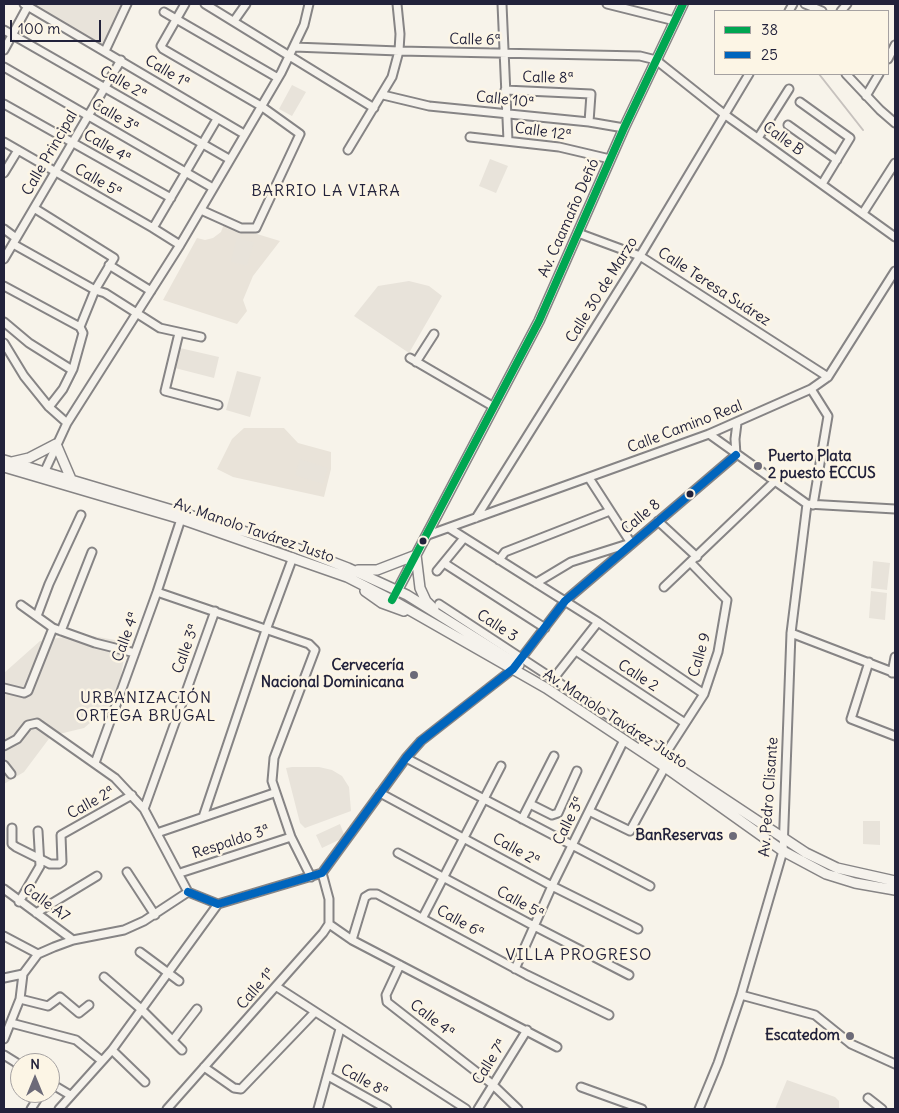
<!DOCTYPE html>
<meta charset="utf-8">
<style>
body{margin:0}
#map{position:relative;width:899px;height:1113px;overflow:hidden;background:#f7f3ea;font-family:Delius,sans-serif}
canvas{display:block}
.frame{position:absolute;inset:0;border:5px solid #22223b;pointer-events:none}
.legend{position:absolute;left:714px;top:10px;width:175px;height:65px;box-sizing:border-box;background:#fcf5e5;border:1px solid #a5a1a1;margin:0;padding:6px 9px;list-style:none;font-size:15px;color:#22223b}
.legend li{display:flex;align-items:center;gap:10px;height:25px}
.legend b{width:25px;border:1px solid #a5a1a1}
.north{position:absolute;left:10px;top:1053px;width:50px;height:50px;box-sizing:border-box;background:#fcf5e5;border:1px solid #a5a1a1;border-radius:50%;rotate:0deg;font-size:14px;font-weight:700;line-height:20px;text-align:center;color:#22223b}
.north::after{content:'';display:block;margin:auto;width:18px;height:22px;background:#6d6b78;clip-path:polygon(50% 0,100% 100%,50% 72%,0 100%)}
.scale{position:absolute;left:10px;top:20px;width:91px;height:22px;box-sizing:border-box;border:2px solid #22223b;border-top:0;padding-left:6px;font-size:15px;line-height:18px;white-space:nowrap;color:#22223b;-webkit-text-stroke:4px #fcf5e5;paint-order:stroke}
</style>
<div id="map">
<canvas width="899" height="1113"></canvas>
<div class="frame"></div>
<ul class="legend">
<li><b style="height:6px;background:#00a651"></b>38</li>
<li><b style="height:6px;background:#0065bd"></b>25</li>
</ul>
<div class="north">N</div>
<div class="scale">100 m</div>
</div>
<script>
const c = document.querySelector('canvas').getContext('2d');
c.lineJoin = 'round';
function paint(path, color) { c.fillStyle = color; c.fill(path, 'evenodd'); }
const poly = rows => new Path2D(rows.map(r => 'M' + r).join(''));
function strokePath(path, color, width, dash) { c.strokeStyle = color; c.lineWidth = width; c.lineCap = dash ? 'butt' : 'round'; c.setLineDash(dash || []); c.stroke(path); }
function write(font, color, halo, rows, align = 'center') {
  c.font = font + ' Delius,sans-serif'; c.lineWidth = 5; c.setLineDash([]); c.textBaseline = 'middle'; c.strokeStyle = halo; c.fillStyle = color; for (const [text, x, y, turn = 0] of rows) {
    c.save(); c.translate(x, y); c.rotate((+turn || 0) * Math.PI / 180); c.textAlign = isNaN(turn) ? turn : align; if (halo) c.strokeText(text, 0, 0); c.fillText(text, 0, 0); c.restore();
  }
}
paint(poly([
 [224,224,280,241,253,276,243,300,247,311,237,324,163,300,197,238,205,240,213,238,221,232],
 [244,428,284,428,298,443,331,452,331,469,324,497,233,477,217,469,232,439]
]), '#e9e3d9');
paint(poly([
 [29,4,127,4,105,51],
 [292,85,306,92,292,116,279,109],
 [490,159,508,166,496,193,479,186],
 [237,238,254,242,247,266,231,262],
 [409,281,429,286,442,296,409,353,354,316,378,286],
 [180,348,219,357,214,378,175,368],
 [237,371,261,377,250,417,226,410],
 [300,459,328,468,323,484,295,475],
 [873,561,890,563,887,590,871,588],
 [871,591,887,593,885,620,869,618],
 [81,634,115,640,124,658,117,700,84,728,51,736,24,772,4,784,4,673,40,641],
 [292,767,319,767,332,770,342,776,349,787,351,811,305,828,300,823,286,768],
 [863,821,880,821,880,845,863,844],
 [340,824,345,837,322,848,316,835],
 [787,1080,835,1097,839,1101,839,1109,775,1109]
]), '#e8e3da');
strokePath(poly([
 [819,74,863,130]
]), '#c7c2be', 2);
const minor = poly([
 [24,4,244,134],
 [185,4,161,46,163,49,261,106,300,134,256,228,241,228,201,210],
 [205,4,374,108],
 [502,4,508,141],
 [607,4,675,21],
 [805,4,822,11],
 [789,11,793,4],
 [841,11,847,4],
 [164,12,278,78],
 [234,21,246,4],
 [4,30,229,159],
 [294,47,399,51,640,56,656,60,724,114,895,237],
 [4,50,29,4],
 [105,51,127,4],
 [888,59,895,45],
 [4,67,213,188],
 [846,74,880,110,895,123],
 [505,90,591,94,589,122],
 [383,95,429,106,589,122,624,128],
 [866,96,879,74],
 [800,102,850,138,822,184],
 [4,104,171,198],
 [788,125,837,160],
 [470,137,559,147,610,159],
 [758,138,789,89],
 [4,142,153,228],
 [348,150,392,77,399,51,400,34,397,4],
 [4,173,18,150],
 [34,208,114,258,95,290,80,327,83,333,73,369,63,389,49,407],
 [863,213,895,163],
 [4,229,16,238],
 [578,233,640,256,828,377],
 [13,244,95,290,105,293,160,328,201,337],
 [180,245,153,228,217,119],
 [4,259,121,60],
 [109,265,151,291],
 [4,286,80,327],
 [4,322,29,343,72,370],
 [179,333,165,391,218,405],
 [4,343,24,376,49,407,67,423],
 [410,358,494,407],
 [416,362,434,334],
 [811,389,828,416,813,505],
 [709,434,807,504,895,509],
 [736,455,735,439,737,423],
 [43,475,67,423,180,245,281,73,304,25,309,4],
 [476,518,640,256,749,74],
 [658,521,697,557],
 [449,528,598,622,704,694],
 [428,535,709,434,811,389,828,377,895,271],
 [499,560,505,552,610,511],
 [444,563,545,628],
 [437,571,464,538],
 [536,583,571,562,631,543,589,478],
 [664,587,774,482],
 [157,592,309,644,315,650,274,758,272,781,291,837,311,877],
 [439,604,666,753],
 [21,605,53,628,95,643,135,653],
 [37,616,49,584,81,515],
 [61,631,92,552],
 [791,633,895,673],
 [576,651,685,723],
 [869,662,851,719,895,736],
 [892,673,895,657],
 [554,678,598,622],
 [4,688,24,693,28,691,53,628],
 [4,746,17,739,28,725,37,723,115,778,144,809,188,892],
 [664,756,704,694,718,652,727,600,691,563],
 [406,758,650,886],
 [95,763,157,592,181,519],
 [4,765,11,774],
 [380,793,552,886,638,929],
 [530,804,552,815,558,813,577,771],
 [144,809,215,611],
 [589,811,630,831,665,767],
 [203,817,266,630,293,557],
 [522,819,554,756],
 [12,828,12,844,16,847,50,864,59,864,62,862,61,835,132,795],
 [157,833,274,793],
 [398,853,534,926,629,975],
 [127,872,155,915],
 [180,873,291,837],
 [4,889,73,940],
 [188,892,218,904,322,873,406,758,421,741,513,669,565,601,736,455],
 [19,902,40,866,38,831],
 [36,913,97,876],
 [423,917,501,766],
 [329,924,352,940,557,1047],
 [4,936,38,954],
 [352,940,365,897,370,894,377,894,527,975,609,1015],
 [140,952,179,981],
 [400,965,386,995,387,1002,492,1084,518,1109],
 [515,969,552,886,624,740],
 [104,977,141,1009,182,1050],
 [4,978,23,974,38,954,54,947,73,940,124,930,144,921,188,892],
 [277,987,466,1109],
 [741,995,815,1015,851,1044,895,1064],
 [20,999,48,1006,60,997,79,1013,89,1005],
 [11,1023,76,1040,102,1061],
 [4,1039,20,999,23,974],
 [173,1040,197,1009],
 [112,1050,145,1082],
 [4,1055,20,1065],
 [204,1067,234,1088,241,1089,314,1013],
 [328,1076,387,1109],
 [50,1083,70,1095],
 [581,1087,642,1109],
 [868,1098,882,1109],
 [31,1109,41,1093],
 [59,1109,112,1050,218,904],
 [167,1109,323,933,329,924,329,899,322,873],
 [318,1109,340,1029],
 [478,1109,527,1030],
 [699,1109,718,1063,741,995,783,851,791,633,807,504]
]);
const major = poly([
 [4,460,283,543,348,568,407,595,519,665],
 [12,462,29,458,56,444,71,479],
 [4,467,181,519,347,577,392,600,546,688,665,767,783,851,826,874,855,883,895,890],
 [358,570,377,570,416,555,420,588,426,601,434,609],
 [365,591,382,603,404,611],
 [395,595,539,321,624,128,683,4],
 [643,745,806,853,837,868,895,881]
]);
strokePath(minor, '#868485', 11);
strokePath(major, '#868485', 12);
strokePath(minor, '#f5f2ec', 7);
strokePath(major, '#f5f2ec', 9);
strokePath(poly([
 [392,600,539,321,624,128,683,4]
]), '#00a651', 8);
strokePath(poly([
 [188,892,218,904,322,873,406,758,421,741,513,669,565,601,736,455]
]), '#0065bd', 8);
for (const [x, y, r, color] of [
 [758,466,5,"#6d6b78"],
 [690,494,4.5,"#22223b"],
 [423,541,4.5,"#22223b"],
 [414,675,5,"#6d6b78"],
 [733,836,5,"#6d6b78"],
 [850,1036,5,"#6d6b78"]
]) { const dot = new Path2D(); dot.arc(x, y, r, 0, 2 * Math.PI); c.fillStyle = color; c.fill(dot); strokePath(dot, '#fcf5e5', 2); }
write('15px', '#22223b', '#fcf5e5', [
 ["Calle 6ª",475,40,1],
 ["Calle 1ª",167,72,31],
 ["Calle 8ª",548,78,1],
 ["Calle 2ª",123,83,30],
 ["Calle 10ª",505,100,6],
 ["Calle 3ª",115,116,30],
 ["Calle 12ª",543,132,8],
 ["Calle B",783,139,36],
 ["Calle 4ª",107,147,30],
 ["Calle Principal",50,153,-60],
 ["Calle 5ª",98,181,30],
 ["Av. Caamaño Deñó",569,218,-66],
 ["Calle Teresa Suárez",714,287,33],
 ["Calle 30 de Marzo",602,290,-58],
 ["Calle Camino Real",685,427,-21],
 ["Calle 8",641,517,-40],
 ["Av. Manolo Tavárez Justo",254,531,19],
 ["Calle 3",497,626,33],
 ["Calle 4ª",126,637,-70],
 ["Calle 3ª",186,649,-70],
 ["Calle 9",700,655,-74],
 ["Calle 2",638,676,33],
 ["Av. Manolo Tavárez Justo",615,719,33],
 ["Av. Pedro Clisante",769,797,-86],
 ["Calle 2ª",91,803,-29],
 ["Calle 3ª",569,821,-64],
 ["Respaldo 3ª",231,842,-18],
 ["Calle 2ª",516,850,29],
 ["Calle A7",46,903,36],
 ["Calle 5ª",520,903,29],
 ["Calle 6ª",460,922,29],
 ["Calle 1ª",256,989,-49],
 ["Calle 4ª",432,1019,38],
 ["Calle 7ª",490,1062,-58],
 ["Calle 8ª",364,1081,29]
]);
write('bold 15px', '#22223b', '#fcf5e5', [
 ["Puerto Plata",768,457,"left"],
 ["2 puesto ECCUS",768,474,"left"],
 ["Cervecería",404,666],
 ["Nacional Dominicana",404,683],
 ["BanReservas",723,836],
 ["Escatedom",840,1036]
], 'right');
c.letterSpacing = '1px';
write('16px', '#22223b', '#fcf5e5', [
 ["BARRIO LA VIARA",326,191],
 ["URBANIZACIÓN",146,698],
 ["ORTEGA BRUGAL",146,716],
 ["VILLA PROGRESO",579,955]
]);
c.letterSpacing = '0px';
</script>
